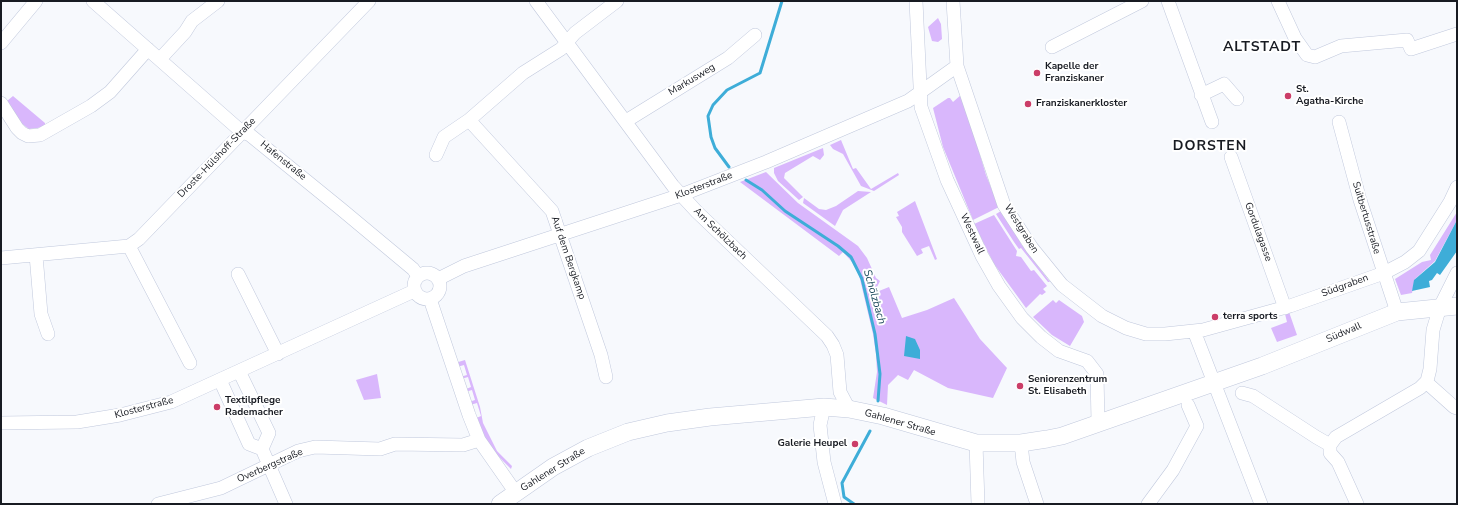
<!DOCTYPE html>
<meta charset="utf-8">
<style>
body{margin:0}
#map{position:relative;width:1458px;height:505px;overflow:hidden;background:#f7f9fd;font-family:"Nunito Sans",sans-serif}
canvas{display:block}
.frame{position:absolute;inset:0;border:2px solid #181b22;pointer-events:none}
</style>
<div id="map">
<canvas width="1458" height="505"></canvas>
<div class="frame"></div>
</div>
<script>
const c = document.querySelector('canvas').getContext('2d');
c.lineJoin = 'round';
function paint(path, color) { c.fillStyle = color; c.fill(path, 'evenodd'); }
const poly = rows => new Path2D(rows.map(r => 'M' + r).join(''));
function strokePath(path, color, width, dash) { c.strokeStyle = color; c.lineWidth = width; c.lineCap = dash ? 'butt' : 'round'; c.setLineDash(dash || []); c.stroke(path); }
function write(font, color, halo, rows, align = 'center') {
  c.font = font + ' "Nunito Sans",sans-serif'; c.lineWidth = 4; c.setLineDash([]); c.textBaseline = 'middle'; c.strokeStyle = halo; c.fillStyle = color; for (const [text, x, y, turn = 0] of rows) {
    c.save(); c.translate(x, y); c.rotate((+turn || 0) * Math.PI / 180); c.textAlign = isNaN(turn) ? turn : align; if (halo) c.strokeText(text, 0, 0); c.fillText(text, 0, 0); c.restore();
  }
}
paint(poly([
 [938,18,941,24,942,39,938,42,932,41,928,27],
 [962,94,986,175,999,207,973,220,943,147,933,108,948,98,950,98,953,102],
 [13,96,45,123,45,127,29,129,21,123,7,101],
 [841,140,853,169,856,168,871,189,898,173,899,175,874,191,861,186,843,154,833,149,830,145],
 [823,148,824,155,820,160,813,156,785,173,784,178,803,197,799,200,778,181,774,173,774,168],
 [766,172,798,203,858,246,867,258,876,278,880,281,877,287,879,291,889,287,902,318,927,310,954,298,980,339,1007,368,993,398,948,388,914,370,908,380,898,375,888,385,887,405,873,398,877,372,876,354,873,334,859,275,852,262,843,252,839,256,740,182],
 [858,191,871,192,843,210,835,226,803,203,804,198,819,209,826,210,836,206],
 [915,201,937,259,935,260,929,246,921,249,923,253,917,256,902,232,902,227,896,217,899,216,897,212],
 [1001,211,1022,245,1053,286,1050,282,1048,282,1021,248,1019,249,1014,242,996,214],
 [1457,212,1457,220,1435,261,1415,279,1412,293,1401,295,1395,279,1422,262,1431,260,1430,255],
 [994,215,1017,251,1016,256,1021,257,1031,271,1034,270,1047,286,1043,289,1046,292,1042,295,1040,294,1026,308,994,264,974,224],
 [1053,300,1056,303,1059,300,1082,316,1084,322,1070,346,1052,335,1033,317],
 [1289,312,1297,335,1277,342,1271,328,1287,322,1285,314],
 [465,360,480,407,483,423,497,451,512,466,511,469,492,450,474,419,481,416,477,403,470,405,469,402,475,400,472,390,465,392,464,390,471,387,468,377,461,379,460,377,467,375,464,365,457,367,455,363],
 [377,374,381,398,364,400,356,380]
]), '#d9b7fc');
paint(poly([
 [1457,220,1457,251,1440,275,1437,273,1432,280,1429,281,1430,287,1412,291,1414,280,1435,262],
 [906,336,915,339,920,350,920,359,904,356]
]), '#3eadd8');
strokePath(poly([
 [729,167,715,148,711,137,708,116,713,105,727,90,760,73,782,1],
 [746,180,762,190,785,211,838,246,851,257,862,279,875,334,880,374,878,401],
 [854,504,844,497,842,483,870,431]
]), '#3eadd8', 3);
const minor = poly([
 [93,1,242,132,250,135,341,209,413,269,418,276],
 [536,1,673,186,697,212,827,336,833,345,837,355,840,392,849,409],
 [916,1,921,107,947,180,982,256,999,286,1022,318,1041,337,1059,351,1087,361,1097,374,1098,422],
 [953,1,957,66,1004,205,1032,248,1062,285,1102,316,1126,328,1146,334,1165,334,1203,330,1290,306,1384,273,1405,262,1419,251,1450,202,1457,187],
 [1168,1,1212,122],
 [1278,1,1295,38,1307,55,1315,57,1341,46,1407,40,1411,49,1457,34],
 [1,43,36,1],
 [1052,47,1142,1],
 [160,59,185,32,192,21,218,1],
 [1201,95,1224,84,1237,99],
 [1,103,17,128,22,133,28,136,40,135,91,106,110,92,148,49],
 [626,121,728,58,755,35],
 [1339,122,1360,200,1397,312],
 [436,155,444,137,469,120],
 [1231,157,1285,308],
 [129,246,190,363],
 [36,255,41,314,48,334],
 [1,258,129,246,139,239,369,1],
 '414 286a13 13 0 1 1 26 0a13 13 0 1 1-26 0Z',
 [238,274,278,354],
 [438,279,464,266,681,195,766,162,908,101,957,66],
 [430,299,469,415,479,440,516,493],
 [1194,331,1261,504],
 [239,371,269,433,262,449,286,504],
 [606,377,601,355,552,211,469,120,523,73,561,49,575,33,617,1],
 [220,380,249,444,262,449],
 [1426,382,1454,407,1457,408],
 [1242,393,1253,396,1316,437,1330,445],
 [824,407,820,425,824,462,835,504],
 [1,423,77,422,120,415,171,402,414,291],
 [976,443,978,504],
 [1021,443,1023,462,1037,504],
 [158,504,221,488,298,451,315,447,380,449,395,444,463,445,479,440],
 [1148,504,1173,470,1197,426,1188,405],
 [1357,504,1338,462,1330,453,1330,445,1336,437,1420,388,1427,381,1430,369,1433,330,1440,307,1457,273]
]);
const major = poly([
 [500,504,553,467,588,448,628,432,667,423,710,417,824,407,849,409,883,416,976,443,1021,443,1047,439,1062,436,1262,366,1397,312,1457,306]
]);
strokePath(minor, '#c0c8dc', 14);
strokePath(major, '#c0c8dc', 18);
strokePath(minor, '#fff', 13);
strokePath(major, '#fff', 17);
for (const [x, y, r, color] of [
 [1037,73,4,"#cb3d68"],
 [1288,96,4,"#cb3d68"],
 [1028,104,4,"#cb3d68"],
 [1215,317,4,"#cb3d68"],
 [1020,386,4,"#cb3d68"],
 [217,407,4,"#cb3d68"],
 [855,444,4,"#cb3d68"]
]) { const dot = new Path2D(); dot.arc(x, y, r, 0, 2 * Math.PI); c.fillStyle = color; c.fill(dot); strokePath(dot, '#fff', 1.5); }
write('bold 10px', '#181b22', '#fff', [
 ["Kapelle der",1045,67],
 ["Franziskaner",1045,79],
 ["St.",1296,90],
 ["Agatha-Kirche",1296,102],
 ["Franziskanerkloster",1036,104],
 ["terra sports",1223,317],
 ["Seniorenzentrum",1028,380],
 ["St. Elisabeth",1028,392],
 ["Textilpflege",225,401],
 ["Rademacher",225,413],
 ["Galerie Heupel",847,444,"right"]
], 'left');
write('10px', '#181b22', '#fff', [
 ["Markusweg",692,80,-31],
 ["Droste-Hülshoff-Straße",217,158,-46],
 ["Hafenstraße",283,161,39],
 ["Klosterstraße",704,186,-21],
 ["Suitbertusstraße",1366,218,73],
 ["Westgraben",1021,229,58],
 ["Gordulagasse",1258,232,70],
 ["Am Schölzbach",720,234,44],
 ["Westwall",972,234,65],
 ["Auf dem Bergkamp",568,258,71],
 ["Südgraben",1345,286,-20],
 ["Südwall",1344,333,-23],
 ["Klosterstraße",144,408,-15],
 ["Gahlener Straße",900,423,16],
 ["Overbergstraße",270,466,-24],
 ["Gahlener Straße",553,470,-32]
]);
write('italic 11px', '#1b495b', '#fff', [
 ["Schölzbach",874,297,74]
]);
c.letterSpacing = '1px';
write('bold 14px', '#181b22', '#fff', [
 ["ALTSTADT",1262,48],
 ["DORSTEN",1210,147]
]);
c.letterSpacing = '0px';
</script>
